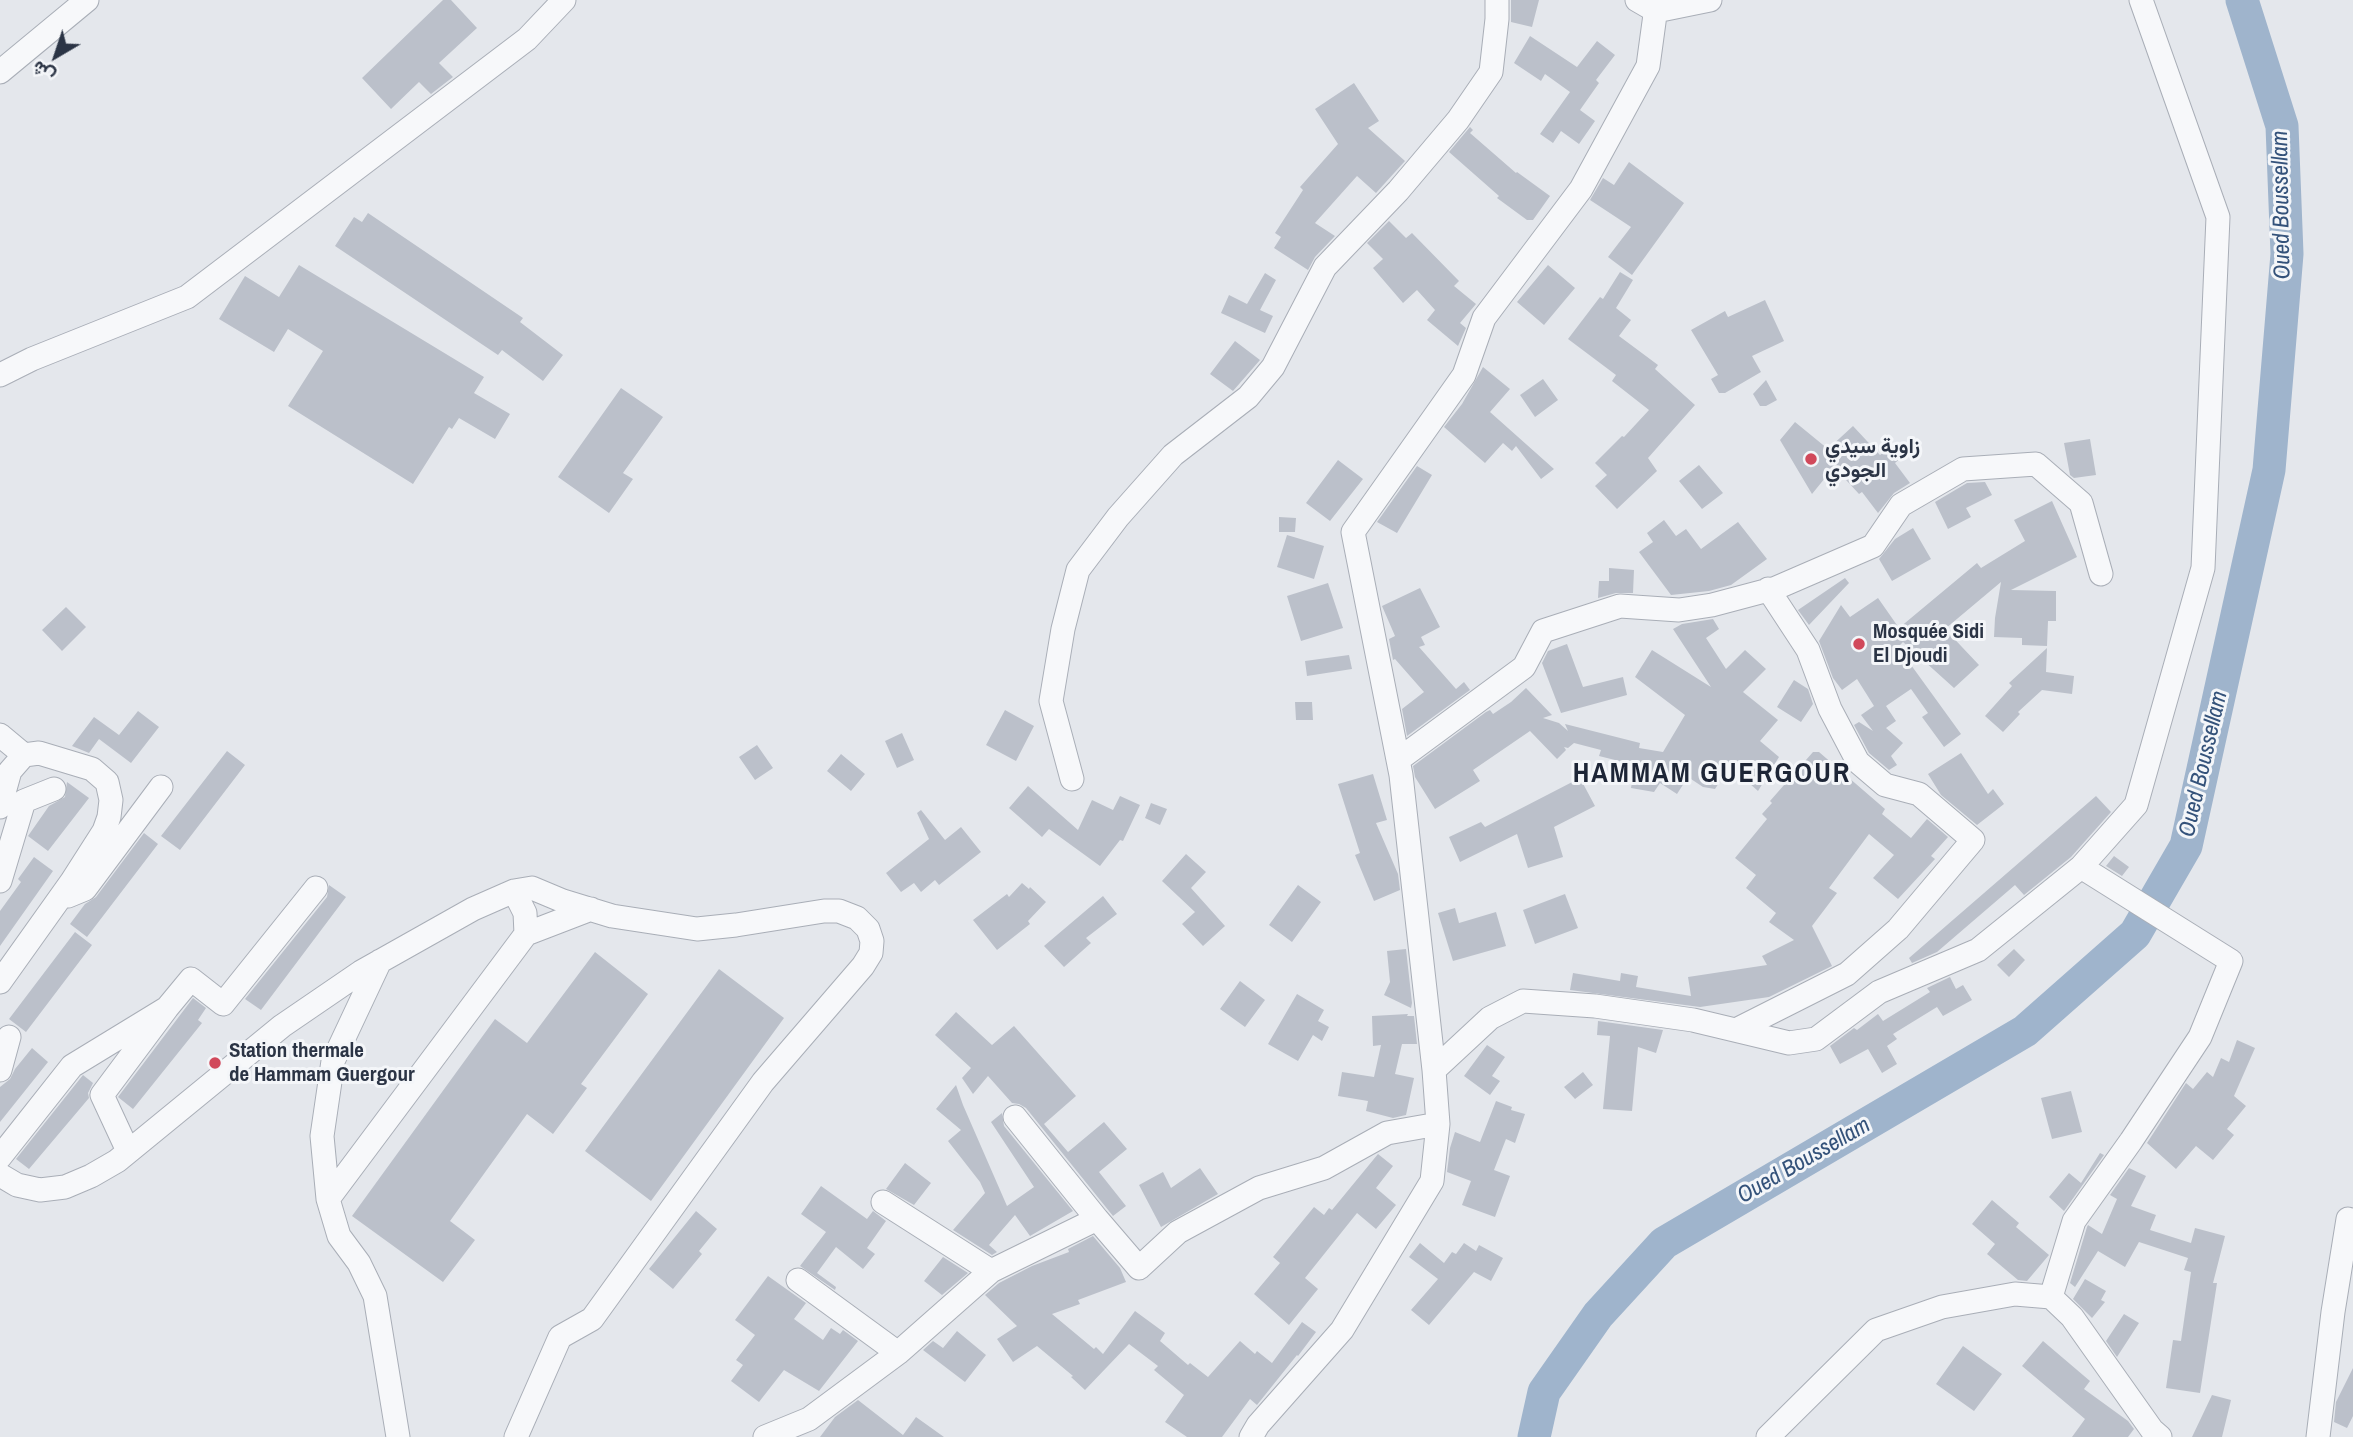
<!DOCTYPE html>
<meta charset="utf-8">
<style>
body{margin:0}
#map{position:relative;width:2353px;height:1437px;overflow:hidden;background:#e4e7ec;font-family:"Archivo Narrow",Vazirmatn,sans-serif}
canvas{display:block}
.north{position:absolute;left:21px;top:21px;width:70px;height:70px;-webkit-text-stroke:5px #f4f6f9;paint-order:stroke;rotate:219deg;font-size:19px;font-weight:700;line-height:28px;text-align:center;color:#2b3445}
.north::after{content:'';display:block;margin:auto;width:24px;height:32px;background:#2b3445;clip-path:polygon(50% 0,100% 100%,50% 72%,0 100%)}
</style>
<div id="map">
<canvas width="2353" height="1437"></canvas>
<div class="north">ش</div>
</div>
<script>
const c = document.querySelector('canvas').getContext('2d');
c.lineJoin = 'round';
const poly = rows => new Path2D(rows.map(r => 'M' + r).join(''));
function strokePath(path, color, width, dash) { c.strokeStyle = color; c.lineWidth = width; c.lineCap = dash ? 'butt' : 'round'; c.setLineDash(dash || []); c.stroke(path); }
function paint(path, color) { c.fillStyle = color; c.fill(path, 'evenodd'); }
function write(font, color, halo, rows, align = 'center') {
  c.font = font + ' "Archivo Narrow",Vazirmatn,sans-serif'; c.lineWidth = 6; c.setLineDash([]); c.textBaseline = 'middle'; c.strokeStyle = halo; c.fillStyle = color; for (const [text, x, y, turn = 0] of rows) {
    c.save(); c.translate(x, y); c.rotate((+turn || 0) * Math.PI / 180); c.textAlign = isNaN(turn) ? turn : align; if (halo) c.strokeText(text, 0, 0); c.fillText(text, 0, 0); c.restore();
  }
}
strokePath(poly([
 [1534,1437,1544,1392,1598,1315,1664,1243,2025,1031,2135,934,2186,846,2269,470,2287,254,2282,126,2242,0]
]), '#9fb4cc', 33);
paint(poly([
 [443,0,451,0,477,28,439,63,453,77,431,94,419,82,391,109,362,78],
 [1511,0,1539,0,1532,27,1511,22],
 [1530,36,1577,67,1597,41,1615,55,1596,80,1599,83,1580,110,1595,121,1579,144,1561,131,1553,143,1540,134,1570,92,1545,74,1541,81,1514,63],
 [1354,83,1379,121,1368,128,1405,161,1376,193,1357,176,1315,223,1335,236,1315,257,1308,270,1274,248,1281,237,1275,233,1303,190,1300,187,1338,144,1315,109],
 [1470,127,1473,130,1470,133,1516,173,1517,172,1550,196,1533,220,1527,220,1497,198,1499,196,1449,152],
 [1629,162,1684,203,1632,275,1608,257,1631,227,1590,200,1603,178,1614,185],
 [368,213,523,318,520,322,563,355,543,381,502,350,498,355,335,246,354,217,362,222],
 [1389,221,1406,238,1412,233,1459,281,1454,286,1476,304,1460,323,1466,328,1458,346,1427,320,1435,310,1417,290,1403,303,1373,268,1383,259,1367,243],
 [299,265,484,377,474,393,510,414,495,439,459,418,452,429,449,427,413,484,288,406,323,351,288,329,274,352,219,319,245,276,279,297],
 [1548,265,1575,288,1544,325,1517,302],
 [1620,272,1633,280,1616,308,1631,320,1619,336,1658,365,1655,369,1695,405,1648,458,1657,471,1617,509,1595,486,1607,475,1595,463,1622,436,1624,437,1649,410,1612,381,1616,375,1568,339,1600,297,1603,299],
 [1265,273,1276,280,1260,310,1273,316,1265,333,1221,313,1229,295,1247,304],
 [1765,300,1784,341,1752,356,1761,372,1725,393,1719,393,1711,379,1718,375,1691,330,1725,311,1728,317],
 [1235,341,1260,360,1233,391,1210,374],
 [1483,367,1510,389,1490,412,1554,469,1541,479,1516,446,1512,451,1503,443,1485,463,1444,427,1462,404],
 [1543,379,1558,400,1535,417,1520,395],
 [1766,380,1777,400,1766,406,1760,406,1753,394],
 [621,388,663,417,623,473,633,479,609,513,558,477],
 [1795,422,1828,449,1853,426,1880,455,1893,445,1902,457,1895,463,1910,483,1894,493,1878,513,1862,492,1859,494,1834,467,1812,494,1780,440],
 [2090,439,2096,475,2074,478,2070,475,2064,443],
 [1338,460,1363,479,1330,521,1306,503],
 [1699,465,1723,493,1702,509,1679,481],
 [1417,466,1432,475,1397,533,1377,522],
 [1985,482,1992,495,1966,508,1971,517,1948,529,1935,502,1967,483],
 [2052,501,2077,557,2011,590,2056,591,2056,621,2048,621,2047,646,2022,645,2022,638,1994,637,1995,618,2001,582,1945,629,1979,665,1954,688,1903,642,1898,647,1961,734,1944,747,1922,717,1928,713,1911,689,1886,706,1896,721,1886,728,1903,743,1891,756,1897,765,1889,770,1869,753,1854,725,1859,722,1873,731,1861,715,1874,706,1857,679,1842,690,1833,678,1819,641,1841,605,1850,617,1878,598,1899,628,1977,563,1981,568,2025,541,2014,520],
 [1279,517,1296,518,1295,532,1279,532],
 [1664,520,1676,536,1686,529,1701,549,1738,522,1767,559,1731,585,1709,591,1671,595,1639,552,1653,542,1647,533],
 [1913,528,1931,559,1892,581,1879,559,1895,539],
 [1287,535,1324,546,1314,579,1277,567],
 [1609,568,1634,570,1633,593,1616,593,1598,598,1599,581,1609,581],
 [1845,578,1849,583,1809,625,1798,610],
 [1328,583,1343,628,1301,641,1287,596],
 [1420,588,1440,627,1421,637,1425,645,1419,647,1456,689,1464,682,1470,690,1407,736,1402,709,1424,692,1395,659,1393,660,1389,639,1395,636,1382,606],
 [66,607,86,627,62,651,42,630],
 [1713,619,1719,629,1706,638,1726,669,1745,650,1766,669,1743,692,1778,720,1760,741,1779,757,1758,791,1730,766,1715,789,1703,787,1688,777,1677,794,1660,783,1654,792,1631,788,1635,765,1599,756,1601,750,1574,743,1568,748,1564,747,1566,750,1557,759,1530,731,1473,770,1480,781,1435,809,1415,777,1413,766,1486,712,1490,710,1493,714,1511,702,1526,688,1552,715,1543,718,1559,723,1568,731,1565,724,1640,743,1639,748,1663,752,1685,715,1635,677,1652,650,1711,687,1673,629,1682,624],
 [1567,644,1583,687,1623,677,1627,695,1561,713,1542,663,1548,651],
 [2047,648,2046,672,2074,676,2072,694,2042,690,2018,712,2020,714,2003,732,1985,716,2012,686,2009,683],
 [1349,655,1352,669,1307,676,1305,661],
 [1794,680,1808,689,1813,704,1801,722,1777,707],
 [1295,702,1312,702,1313,720,1296,720],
 [1005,710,1034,726,1016,761,986,745],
 [138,711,159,727,131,763,99,739,89,753,72,746,94,717,119,735],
 [902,733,914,760,897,768,885,741],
 [757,745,773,768,755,780,739,757],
 [227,751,245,765,180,850,161,836],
 [1813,752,1819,752,1885,809,1882,814,1911,838,1927,819,1948,837,1931,856,1935,859,1898,899,1873,878,1894,855,1869,834,1829,888,1837,893,1812,926,1832,966,1769,997,1700,1007,1570,990,1573,973,1620,981,1621,973,1638,976,1636,987,1691,996,1688,977,1767,965,1762,956,1794,940,1769,922,1776,913,1746,888,1756,875,1735,858,1767,819,1762,814,1772,803,1770,801],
 [1961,753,1988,794,1993,789,2004,804,1977,825,1941,795,1928,774],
 [841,754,865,774,851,791,827,771],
 [1373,774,1387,820,1376,823,1398,874,1400,890,1374,901,1355,855,1360,853,1338,784],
 [1580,778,1595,806,1554,827,1563,857,1528,868,1517,834,1460,862,1449,837,1481,822,1485,827],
 [67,782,89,798,48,851,28,836,49,806,65,797],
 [1028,786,1078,830,1092,800,1113,810,1120,796,1140,805,1123,841,1120,840,1100,866,1049,829,1042,837,1009,808],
 [2096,796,2111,812,2071,857,2024,895,2015,885,1937,952,1912,963,1909,958],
 [1151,803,1167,809,1160,825,1145,818],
 [921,810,945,840,961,827,981,852,939,885,935,880,921,892,914,883,901,892,886,873,929,839,917,813],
 [144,833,158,844,87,937,70,924,85,904,96,897],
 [1186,854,1206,872,1191,888,1225,926,1203,946,1182,924,1195,912,1162,881],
 [2114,856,2129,867,2122,876,2106,866],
 [34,857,53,871,0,946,0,911,21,882,18,879],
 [1022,883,1029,889,1030,887,1046,902,1028,921,1030,924,997,950,973,920,1007,894,1009,897],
 [329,885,346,897,261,1010,245,999,327,897],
 [1298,885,1321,902,1292,942,1269,925],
 [1565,894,1578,928,1535,944,1523,910],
 [1103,896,1117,914,1086,938,1091,943,1064,967,1044,946],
 [1455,908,1459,923,1496,912,1506,946,1453,961,1438,913],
 [75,932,92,945,26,1032,9,1019],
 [1406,949,1412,1003,1411,1008,1384,995,1390,982,1387,951],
 [2014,949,2025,960,2009,977,1997,965],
 [595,952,648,994,581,1084,587,1088,553,1134,527,1114,450,1221,475,1240,443,1282,352,1216,495,1019,527,1043],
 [719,969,784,1018,651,1201,585,1151],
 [1950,977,1956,989,1963,985,1972,1000,1943,1016,1937,1007,1893,1034,1897,1039,1887,1046,1897,1064,1882,1073,1868,1049,1840,1064,1830,1046,1854,1028,1857,1030,1878,1014,1883,1021,1930,992,1927,988],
 [1240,981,1265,1000,1245,1027,1220,1009],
 [1297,994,1324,1010,1318,1021,1329,1027,1322,1041,1313,1035,1298,1061,1268,1044],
 [193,998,206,1008,198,1020,202,1023,133,1109,118,1097],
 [956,1012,992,1045,1014,1026,1076,1096,1044,1124,1068,1152,1104,1122,1127,1149,1099,1172,1126,1206,1113,1216,1026,1108,1019,1104,1012,1103,988,1076,973,1094,962,1078,971,1068,935,1035],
 [1408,1014,1407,1016,1414,1016,1417,1044,1402,1044,1395,1074,1414,1078,1406,1115,1393,1118,1366,1111,1368,1101,1338,1096,1342,1072,1374,1077,1381,1045,1373,1046,1372,1016],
 [1598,1021,1663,1030,1656,1053,1638,1047,1632,1111,1603,1109,1610,1036,1597,1035],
 [2237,1040,2255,1048,2234,1096,2246,1106,2227,1129,2234,1135,2213,1160,2196,1146,2176,1169,2147,1143,2186,1083,2193,1089,2207,1072,2213,1077,2221,1058,2229,1062],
 [1487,1045,1505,1057,1492,1076,1500,1081,1490,1095,1464,1076],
 [32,1048,48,1062,0,1122,0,1087,10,1079,15,1069],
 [1583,1072,1593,1085,1575,1099,1564,1087],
 [83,1075,93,1083,88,1093,89,1098,29,1169,16,1159],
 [956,1085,963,1105,1007,1206,1034,1187,991,1122,1002,1113,1004,1126,1073,1211,1030,1236,1015,1215,989,1245,997,1252,992,1255,953,1230,985,1193,980,1182,948,1141,961,1130,936,1109],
 [2071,1091,2082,1132,2052,1139,2041,1098],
 [1496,1101,1512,1107,1511,1110,1525,1114,1515,1143,1506,1139,1494,1170,1510,1176,1495,1217,1462,1205,1471,1181,1447,1172,1450,1148,1455,1132,1480,1142],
 [2100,1153,2104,1155,2064,1211,2049,1197,2069,1173,2081,1183],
 [1378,1154,1393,1166,1376,1188,1396,1205,1376,1229,1357,1213,1305,1278,1318,1289,1289,1325,1254,1294,1280,1263,1273,1257,1314,1207,1324,1215,1329,1208,1332,1210],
 [905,1163,931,1183,914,1205,886,1189],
 [1200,1168,1218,1194,1161,1227,1139,1185,1163,1172,1171,1188],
 [2129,1168,2146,1176,2131,1206,2156,1215,2150,1230,2191,1243,2195,1228,2225,1236,2213,1283,2217,1283,2200,1393,2166,1388,2173,1340,2181,1341,2191,1272,2184,1270,2188,1258,2139,1242,2125,1267,2098,1251,2075,1287,2070,1283,2087,1227,2088,1225,2102,1234,2117,1199,2110,1195],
 [821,1186,867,1219,873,1211,886,1221,867,1248,875,1254,863,1269,836,1247,817,1273,836,1287,835,1290,800,1266,826,1232,801,1214],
 [1992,1200,2019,1223,2016,1227,2049,1255,2027,1281,2018,1280,1987,1254,1995,1244,1972,1224],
 [696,1211,717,1229,699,1251,702,1254,673,1289,649,1269],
 [1093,1236,1120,1268,1126,1282,1078,1300,1080,1304,1052,1314,1094,1349,1096,1347,1103,1354,1135,1311,1165,1333,1160,1341,1188,1365,1190,1363,1208,1377,1240,1341,1255,1354,1257,1351,1272,1363,1302,1322,1316,1332,1298,1356,1297,1355,1257,1405,1250,1399,1222,1437,1187,1437,1165,1422,1184,1395,1154,1370,1158,1366,1129,1344,1085,1390,1071,1377,1073,1376,1037,1346,1013,1362,997,1339,1017,1326,985,1295,999,1283,1032,1266,1069,1252,1068,1249],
 [1420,1243,1444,1263,1452,1252,1456,1254,1464,1243,1476,1251,1479,1245,1503,1258,1491,1281,1474,1272,1429,1325,1411,1310,1438,1279,1409,1257],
 [943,1257,968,1273,942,1295,924,1281],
 [768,1276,806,1303,794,1319,823,1340,831,1328,840,1334,843,1330,858,1341,819,1391,784,1370,759,1402,731,1381,743,1365,736,1360,755,1335,735,1320],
 [2085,1279,2106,1291,2101,1300,2105,1302,2092,1318,2073,1299],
 [2124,1314,2139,1323,2117,1357,2106,1341],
 [957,1331,986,1355,965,1382,923,1350,933,1341,943,1348],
 [2043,1341,2090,1381,2084,1389,2128,1421,2134,1429,2128,1437,2072,1437,2085,1419,2022,1366],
 [1963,1346,2002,1374,1974,1411,1936,1384],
 [2353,1368,2353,1416,2347,1428,2334,1422,2336,1402],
 [2212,1395,2231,1400,2222,1437,2192,1437],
 [858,1400,903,1435,916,1417,944,1437,820,1437,835,1417]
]), '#bbc0ca');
const minor = poly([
 [1637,0,1656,11,1710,0],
 [0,72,87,0],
 [0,375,32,359,187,297,527,39,564,0],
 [0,735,24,755],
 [1398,760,1524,667,1543,631,1620,606,1679,610,1712,605,1776,588,1873,546,1901,505,1963,469,2036,464,2081,503,2101,574],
 [1072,779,1051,701,1063,629,1078,570,1118,517,1173,455,1248,397,1273,367,1325,267,1398,191,1458,120,1491,72,1497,19,1497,0],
 [0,807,10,771,24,755,39,753,92,769,107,782,111,800,109,817,104,831,72,881,0,982],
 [0,881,24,801,54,789],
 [514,891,525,913,526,934,591,909],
 [68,896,85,889,161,787],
 [167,1008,191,979,223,1004,316,888],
 [1736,1030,1847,974,1898,929,1973,840,1919,794,1885,785,1858,762,1830,709,1808,650,1768,589],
 [0,1070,9,1037],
 [1434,1070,1401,775,1353,532,1464,375,1484,318,1581,189,1648,66,1657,0],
 [1015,1117,1097,1219],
 [0,1157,72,1066,167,1008,102,1095,128,1151],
 [0,1175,17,1185,40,1190,65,1187,91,1176,117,1161,282,1026,361,972,473,909,514,891,532,888,563,901,612,916,697,929,736,925,824,911,839,911,857,918,868,929,872,941,871,953,863,966,763,1082,592,1319,560,1337,516,1437],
 [328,1199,322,1136,333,1061,380,961],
 [883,1202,991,1271],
 [798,1280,898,1353],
 [2051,1297,2074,1221,2131,1141,2200,1037,2231,961,2081,867],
 [398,1437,375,1296,359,1263,339,1236,328,1199,526,934],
 [765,1437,809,1419,898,1353,991,1271,1097,1219,1139,1268,1178,1232,1259,1188,1324,1168,1387,1133,1438,1124],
 [1251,1437,1258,1425,1342,1330,1432,1181,1438,1124,1434,1070,1490,1018,1523,1001,1595,1006,1693,1020,1789,1043,1816,1039,1879,992,1978,950,2081,867,2136,805,2203,568,2218,217,2141,0],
 [1768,1437,1876,1330,1942,1307,2015,1294,2051,1297,2072,1317,2152,1430,2160,1437],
 [2318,1437,2333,1312,2348,1219]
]);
strokePath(minor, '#a9aeb7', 25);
strokePath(minor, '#f7f8fa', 23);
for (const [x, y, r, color] of [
 [1811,459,7,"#d1495b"],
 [1859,644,7,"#d1495b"],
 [215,1063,7,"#d1495b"]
]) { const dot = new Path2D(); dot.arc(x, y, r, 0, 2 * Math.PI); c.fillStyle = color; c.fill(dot); strokePath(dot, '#f4f6f9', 2.5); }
write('bold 21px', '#2b3445', '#f4f6f9', [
 ["زاوية سيدي",1825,447],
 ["الجودي",1825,471],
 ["Mosquée Sidi",1873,632],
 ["El Djoudi",1873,656],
 ["Station thermale",229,1051],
 ["de Hammam Guergour",229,1075]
], 'left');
write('italic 23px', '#34527a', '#f4f6f9', [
 ["Oued Boussellam",2282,205,-91],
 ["Oued Boussellam",2204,764,-77],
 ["Oued Boussellam",1804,1161,-30]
]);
c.letterSpacing = '2px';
write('bold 28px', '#1d2536', '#f4f6f9', [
 ["HAMMAM GUERGOUR",1712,774]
]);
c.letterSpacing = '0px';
</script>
